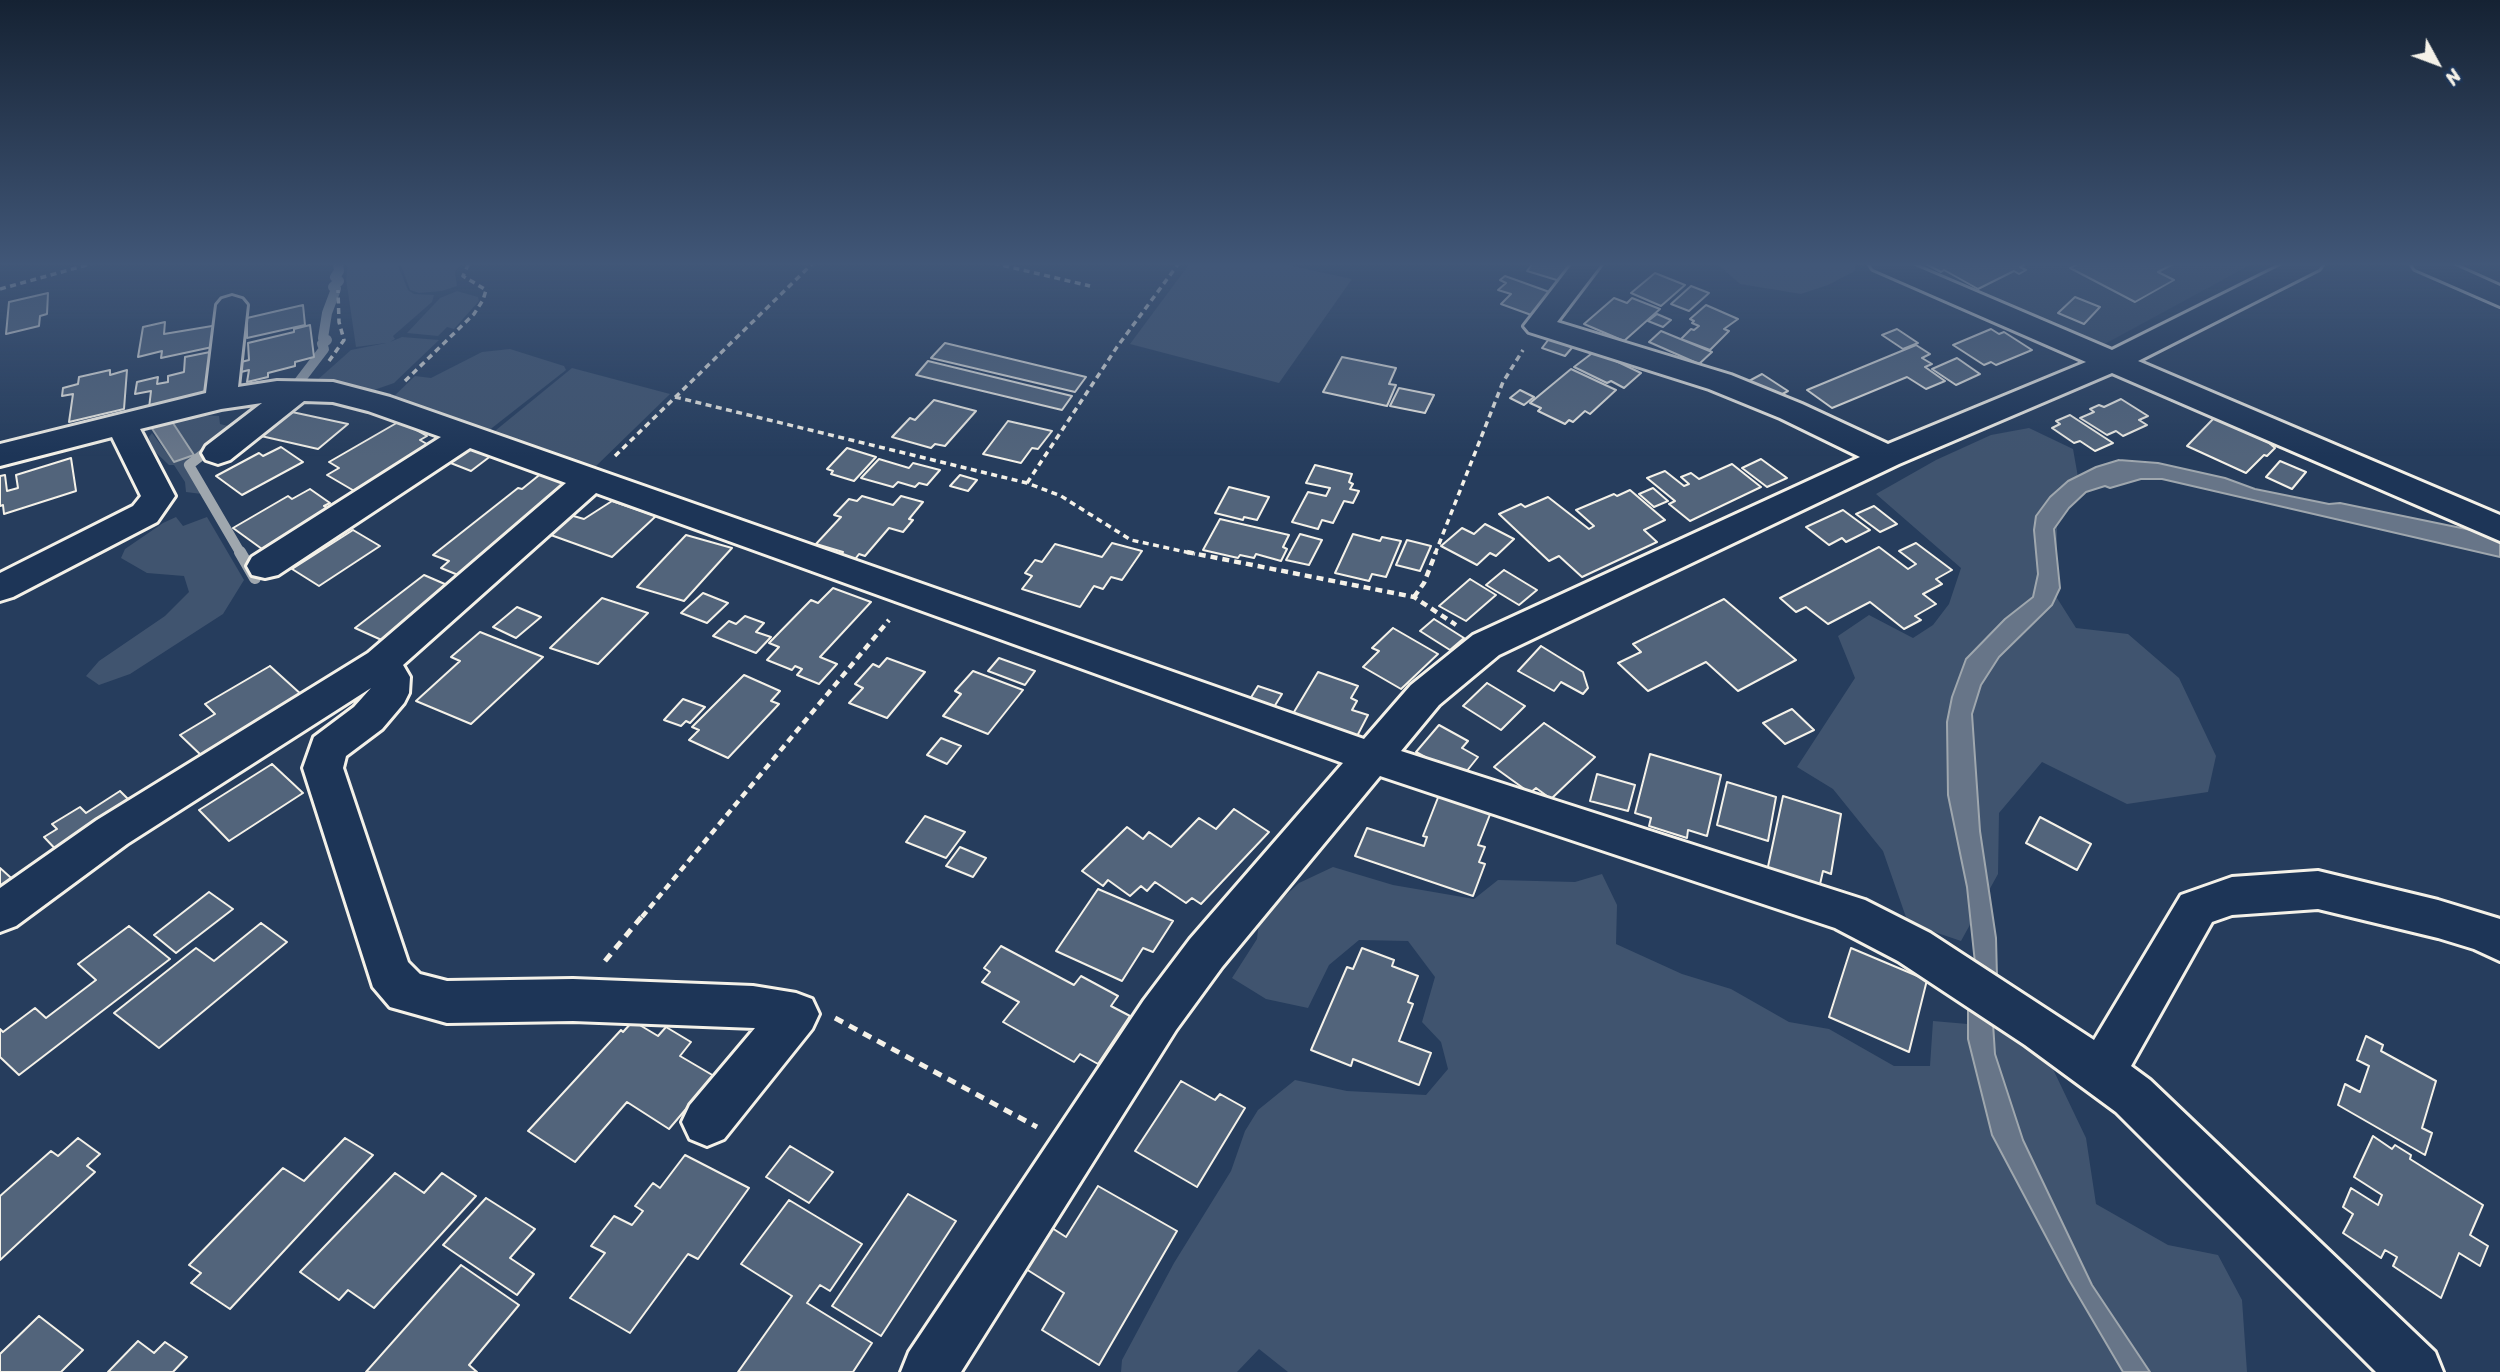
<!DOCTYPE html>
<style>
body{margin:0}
#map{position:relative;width:2500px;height:1372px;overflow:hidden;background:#263d5d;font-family:Sriracha,sans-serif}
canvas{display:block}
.north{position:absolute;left:2402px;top:28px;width:70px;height:70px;-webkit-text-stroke:5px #1d3557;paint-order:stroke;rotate:131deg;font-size:19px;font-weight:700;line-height:28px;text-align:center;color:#f4f1e8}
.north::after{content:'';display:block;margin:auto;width:24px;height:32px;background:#f4f1e8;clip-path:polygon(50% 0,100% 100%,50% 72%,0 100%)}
</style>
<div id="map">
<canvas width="2500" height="1372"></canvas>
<div class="north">N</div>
</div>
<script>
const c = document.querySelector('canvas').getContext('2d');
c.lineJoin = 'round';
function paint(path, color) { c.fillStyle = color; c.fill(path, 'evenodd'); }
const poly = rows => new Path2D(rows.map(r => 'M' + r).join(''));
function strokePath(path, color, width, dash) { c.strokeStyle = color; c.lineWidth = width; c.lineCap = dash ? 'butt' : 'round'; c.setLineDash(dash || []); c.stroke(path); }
paint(poly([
 [1901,263,2254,263,2101,346]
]), '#334966');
paint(poly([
 [348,263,397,263,408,290,414,294,434,295,432,302,393,336,395,339,390,342,402,337,439,340,394,383,374,390,315,382,351,350,386,343,356,347,346,279],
 [400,263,462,263,455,272,457,286,442,291,419,293,410,290],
 [1190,263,1280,263,1352,279,1279,383,1130,344],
 [1716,263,1855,263,1855,271,1828,285,1801,294,1740,284],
 [457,291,478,297,479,301,454,329,447,327,438,336,407,333,440,298],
 [510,349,564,366,566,370,483,435,391,399,415,376,431,378,482,352],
 [572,368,670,394,595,467,490,435],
 [246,403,264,403,187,466,202,494,186,492,185,482,174,465,169,465,150,447,149,437,152,433,174,463,194,455,172,420,195,415,219,416,220,424,232,427,254,410,239,406],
 [2029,428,2073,449,2078,477,2057,507,2057,598,2076,628,2128,634,2179,678,2216,756,2208,792,2127,804,2042,762,1999,813,1998,874,1961,941,1908,923,1883,851,1833,789,1797,767,1855,678,1838,636,1869,615,1913,638,1933,625,1949,604,1961,568,1876,494,1936,460,1991,435],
 [176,517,183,526,207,517,244,580,223,614,130,674,99,685,86,676,99,661,165,616,189,592,184,576,147,573,121,558,125,549,163,523],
 [1333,867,1393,885,1474,899,1498,880,1575,882,1602,874,1617,905,1616,944,1682,974,1731,989,1789,1022,1829,1029,1894,1066,1930,1066,1933,1021,2002,1027,2051,1065,2086,1138,2096,1204,2168,1245,2218,1255,2242,1300,2247,1372,1288,1372,1259,1349,1237,1372,1121,1372,1122,1360,1174,1263,1231,1171,1245,1131,1258,1110,1295,1080,1347,1091,1426,1095,1448,1069,1441,1042,1422,1022,1435,977,1408,941,1359,940,1329,965,1308,1008,1266,999,1232,978,1257,939,1259,920,1299,883]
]), '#40546f');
const water = poly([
 [171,420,194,455,174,462,149,424,171,420],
 [2119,460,2158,463,2225,478,2255,489,2329,504,2340,503,2500,536,2500,557,2162,479,2141,479,2110,488,2105,486,2086,492,2069,508,2054,529,2060,588,2052,605,1999,657,1981,685,1972,714,1980,831,1996,938,1997,977,1992,1008,1995,1054,2023,1140,2092,1285,2150,1372,2123,1372,2069,1280,1992,1135,1968,1039,1968,998,1975,963,1967,887,1948,795,1947,722,1952,697,1966,659,2005,619,2033,597,2038,574,2034,530,2036,516,2050,497,2068,481,2096,467,2119,460]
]);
paint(water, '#677588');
strokePath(water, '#9fa7ae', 2);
strokePath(poly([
 [298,383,324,349,322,344,327,340,323,338,327,313,336,289,333,287,339,281,335,277,339,271,338,263],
 [216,444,189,465,241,554]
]), '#9fa7ae', 10);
strokePath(poly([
 [240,552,255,578]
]), '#9fa7ae', 12);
const building = poly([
 [1533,263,1572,263,1560,281,1527,271,1533,263],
 [1924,263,2022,263,2024,265,2020,267,2026,270,2019,274,2014,271,1978,289,1944,270,1941,272,1924,263],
 [2080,263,2175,263,2158,272,2174,280,2135,302,2070,268,2080,263],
 [1655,273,1685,285,1661,306,1631,293,1655,273],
 [1505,276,1555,294,1534,316,1501,304,1511,294,1498,290,1506,283,1500,280,1505,276],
 [1691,286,1709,293,1689,311,1671,304,1691,286],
 [48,293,47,314,40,316,39,326,6,334,9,302,48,293],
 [2075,297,2100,307,2084,324,2058,313,2075,297],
 [1614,298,1627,303,1632,298,1660,309,1624,341,1584,324,1614,298],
 [303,305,305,325,247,338,247,318,303,305],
 [1706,305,1738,319,1724,329,1729,331,1710,350,1681,339,1691,329,1694,330,1699,326,1692,323,1694,321,1690,319,1706,305],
 [1657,314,1671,320,1663,327,1648,321,1657,314],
 [165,322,164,334,218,325,217,346,161,358,162,351,138,357,143,327,165,322],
 [310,325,314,357,295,362,295,366,268,373,268,377,247,382,249,370,237,373,237,363,249,360,248,343,294,332,294,329,310,325],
 [1897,329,1918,343,1903,349,1882,335,1897,329],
 [1991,329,1999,334,2004,332,2032,350,1996,365,1991,362,1984,365,1953,345,1991,329],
 [1661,331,1712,352,1699,364,1649,342,1661,331],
 [1552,335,1576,343,1565,356,1542,348,1552,335],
 [945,343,1086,377,1075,392,931,358,945,343],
 [1916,345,1930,354,1922,358,1932,364,1925,367,1945,381,1926,389,1907,377,1832,408,1807,390,1916,345],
 [1595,351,1641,373,1624,388,1611,381,1607,383,1574,367,1595,351],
 [210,352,207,395,149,408,151,391,135,394,137,382,158,377,157,384,168,382,168,376,184,372,185,357,210,352],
 [1342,357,1396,368,1389,384,1396,385,1387,406,1323,392,1342,357],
 [1957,358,1980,374,1956,385,1932,369,1957,358],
 [928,361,1072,396,1062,410,916,375,928,361],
 [1571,369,1616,390,1590,414,1585,411,1573,422,1569,420,1565,424,1538,411,1541,408,1530,403,1571,369],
 [110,370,110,375,127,370,124,409,69,422,73,394,62,396,63,388,78,384,79,377,110,370],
 [1762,374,1788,391,1775,398,1749,381,1762,374],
 [1399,388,1434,395,1425,413,1390,406,1399,388],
 [1520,390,1534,397,1524,405,1510,398,1520,390],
 [2121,399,2148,416,2139,420,2147,425,2123,436,2116,431,2107,435,2080,418,2094,412,2090,409,2099,405,2104,407,2121,399],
 [934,400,976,411,945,446,935,444,931,448,892,437,910,418,915,420,934,400],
 [292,412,348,424,318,449,261,436,292,412],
 [2070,415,2113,443,2095,451,2080,441,2074,443,2052,428,2060,424,2056,421,2070,415],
 [2214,418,2268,442,2275,448,2267,456,2264,455,2246,473,2187,446,2214,418],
 [400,421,427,436,420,440,432,447,356,492,327,475,339,468,329,462,400,421],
 [1008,421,1052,431,1038,449,1032,448,1021,463,983,454,1008,421],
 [464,444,492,455,471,471,443,460,464,444],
 [281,447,303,462,242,495,216,476,259,453,263,456,281,447],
 [847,448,876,457,854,481,831,474,833,471,827,469,847,448],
 [71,458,76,491,4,514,3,505,0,506,0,476,5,475,7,491,18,488,16,475,71,458],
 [879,459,909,468,913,463,940,470,927,485,919,483,915,487,898,482,893,487,861,478,879,459],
 [1761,459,1787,478,1767,487,1742,468,1761,459],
 [2280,461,2306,472,2292,489,2266,477,2280,461],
 [1732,464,1761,487,1690,521,1669,504,1675,501,1647,478,1665,471,1684,486,1689,484,1681,477,1691,473,1699,479,1732,464],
 [1315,465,1352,474,1349,482,1353,484,1350,489,1359,491,1353,503,1344,501,1333,523,1322,520,1318,529,1292,522,1308,492,1326,496,1330,488,1306,483,1315,465],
 [543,472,568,481,547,498,557,502,458,575,441,568,449,561,433,555,518,488,522,489,543,472],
 [960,475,977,480,968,491,950,486,960,475],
 [1229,487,1269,497,1257,520,1244,517,1243,520,1215,513,1229,487],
 [1653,488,1668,501,1654,507,1639,494,1653,488],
 [310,489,330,503,324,506,331,511,286,541,281,537,262,549,233,528,288,496,292,499,310,489],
 [1630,490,1665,520,1644,530,1657,542,1582,577,1559,556,1549,561,1499,514,1521,504,1525,507,1548,497,1589,529,1594,526,1576,510,1614,494,1617,496,1630,490],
 [862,496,893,505,901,496,923,502,909,519,913,520,903,532,889,528,865,556,859,554,853,562,837,558,843,552,816,544,841,517,834,515,849,499,857,501,862,496],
 [612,501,656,516,612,557,548,534,570,515,584,519,612,501],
 [1874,506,1897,524,1880,532,1856,514,1874,506],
 [1843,510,1870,530,1846,542,1842,538,1829,545,1806,527,1843,510],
 [1220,519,1289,535,1283,547,1287,549,1281,561,1256,554,1254,558,1240,555,1238,558,1203,550,1220,519],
 [1485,524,1514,539,1496,556,1490,553,1477,565,1441,546,1462,528,1474,534,1485,524],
 [353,530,380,546,319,586,292,569,353,530],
 [1300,534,1322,540,1309,565,1286,560,1300,534],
 [1353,534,1380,541,1382,537,1401,541,1386,577,1372,574,1369,581,1335,573,1353,534],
 [686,535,732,548,684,601,637,587,686,535],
 [1407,540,1431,546,1420,571,1396,565,1407,540],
 [1112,543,1142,551,1122,580,1111,577,1103,589,1094,586,1080,607,1022,589,1032,576,1025,573,1035,560,1042,562,1055,544,1102,557,1112,543],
 [1916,543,1952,570,1936,579,1942,584,1923,594,1936,604,1915,616,1921,620,1904,629,1870,602,1828,624,1806,607,1796,612,1780,598,1879,547,1908,569,1916,564,1899,551,1916,543],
 [1504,570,1537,590,1519,605,1486,585,1504,570],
 [424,575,454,588,386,642,355,628,424,575],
 [1470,579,1496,595,1466,621,1439,606,1470,579],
 [833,588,871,602,820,657,837,664,819,684,797,675,802,669,795,666,792,670,767,660,779,647,769,643,811,600,818,603,833,588],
 [703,593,728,603,707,623,681,613,703,593],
 [602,598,648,613,598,664,550,648,602,598],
 [1724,599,1796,660,1738,691,1706,662,1648,691,1618,663,1641,652,1633,644,1724,599],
 [517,607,541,617,516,638,493,627,517,607],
 [745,616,764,623,756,632,771,637,756,653,713,636,729,621,736,624,745,616],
 [1434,619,1464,638,1450,650,1420,631,1434,619],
 [1393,628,1438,654,1401,689,1363,667,1379,651,1372,648,1393,628],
 [480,632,543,657,471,724,416,701,460,661,451,657,480,632],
 [1541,646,1583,672,1588,688,1583,694,1561,682,1554,691,1518,671,1541,646],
 [887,658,925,672,887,718,849,703,863,688,855,684,873,664,879,667,887,658],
 [999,658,1035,671,1025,685,988,671,999,658],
 [270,666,303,696,203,757,180,735,215,714,205,704,270,666],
 [973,671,1023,690,988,734,943,716,961,694,955,691,973,671],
 [1318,672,1358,686,1351,698,1357,701,1352,710,1368,715,1355,740,1291,717,1318,672],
 [744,675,780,691,771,701,779,704,728,758,689,740,699,730,692,727,744,675],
 [1487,683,1525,706,1501,730,1463,706,1487,683],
 [1258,686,1282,694,1271,712,1247,704,1258,686],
 [683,699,705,707,690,723,686,721,681,726,664,720,683,699],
 [1792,709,1814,730,1785,744,1763,723,1792,709],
 [1544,723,1595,757,1551,799,1536,788,1530,793,1494,767,1544,723],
 [1439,725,1468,741,1462,748,1478,757,1462,777,1416,752,1439,725],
 [941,738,961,746,947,764,927,755,941,738],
 [1650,754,1721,775,1707,836,1688,830,1687,838,1649,826,1651,818,1635,813,1650,754],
 [272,764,303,793,229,841,199,810,272,764],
 [1597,774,1635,785,1628,811,1590,801,1597,774],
 [1727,782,1776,797,1768,841,1717,825,1727,782],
 [120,791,136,807,61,855,44,837,57,829,52,824,80,807,86,813,120,791],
 [1439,795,1491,812,1478,845,1485,847,1479,862,1485,864,1473,896,1355,856,1367,828,1424,846,1427,837,1423,836,1439,795],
 [1783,796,1841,814,1831,874,1823,871,1818,893,1766,876,1783,796],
 [1234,809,1269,832,1201,904,1192,898,1186,903,1155,882,1147,891,1141,886,1130,896,1108,880,1103,886,1082,871,1127,827,1143,839,1149,832,1171,847,1199,818,1216,829,1234,809],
 [925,816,965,832,946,858,906,842,925,816],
 [2040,817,2091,844,2077,870,2026,843,2040,817],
 [960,847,986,858,973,877,946,866,960,847],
 [0,868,19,885,0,898,0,868],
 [1098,889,1173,921,1153,952,1143,948,1122,981,1056,951,1098,889],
 [209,892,233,909,176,953,154,935,209,892],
 [261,923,287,942,159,1048,114,1013,196,948,214,961,261,923],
 [129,926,170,959,19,1075,0,1057,0,1029,3,1032,35,1008,46,1018,96,980,78,964,129,926],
 [1001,946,1074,985,1081,976,1118,996,1111,1006,1130,1016,1098,1064,1080,1054,1074,1062,1003,1022,1019,1002,982,982,990,972,984,968,1001,946],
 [1362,948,1394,960,1392,966,1418,976,1408,1002,1413,1004,1399,1041,1431,1053,1419,1085,1353,1059,1351,1066,1311,1050,1347,967,1353,969,1362,948],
 [1851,948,1927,980,1909,1052,1829,1017,1851,948],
 [633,1021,658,1036,666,1027,691,1042,680,1056,714,1076,669,1129,627,1102,575,1162,528,1131,621,1030,623,1032,633,1021],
 [2366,1036,2383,1045,2381,1051,2436,1081,2422,1128,2432,1133,2425,1155,2338,1105,2345,1084,2360,1092,2369,1066,2357,1060,2366,1036],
 [1181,1081,1215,1100,1220,1094,1245,1108,1197,1187,1135,1151,1181,1081],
 [2373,1136,2392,1149,2395,1145,2411,1155,2410,1159,2483,1205,2470,1235,2488,1246,2480,1266,2459,1253,2441,1298,2393,1266,2397,1257,2385,1250,2381,1258,2343,1233,2353,1214,2343,1207,2351,1188,2378,1205,2382,1195,2354,1177,2373,1136],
 [78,1138,100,1154,87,1166,95,1172,0,1260,0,1196,51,1151,58,1156,78,1138],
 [345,1138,373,1155,230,1309,191,1283,201,1273,189,1265,283,1168,304,1181,345,1138],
 [790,1146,833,1172,809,1203,766,1177,790,1146],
 [685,1155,749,1188,698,1259,688,1254,630,1333,570,1298,605,1253,591,1246,614,1216,632,1225,643,1211,635,1206,653,1183,660,1188,685,1155],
 [395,1173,424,1193,442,1173,476,1196,374,1308,348,1290,339,1300,300,1272,395,1173],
 [1098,1186,1177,1231,1099,1365,1042,1330,1064,1293,1026,1269,1052,1228,1066,1237,1098,1186],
 [908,1194,956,1221,881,1336,832,1306,908,1194],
 [486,1198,535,1229,510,1258,534,1274,517,1295,443,1245,486,1198],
 [789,1200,862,1244,830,1291,820,1285,807,1303,872,1343,853,1372,738,1372,792,1296,741,1264,789,1200],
 [461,1265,519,1305,469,1365,477,1372,366,1372,461,1265],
 [39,1316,83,1350,61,1372,0,1372,0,1354,39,1316],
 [138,1341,154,1353,165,1342,187,1357,173,1372,108,1372,138,1341]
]);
paint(building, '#52647b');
strokePath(building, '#f4f1e8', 2);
const minor = poly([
 [1573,263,1602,263,1557,322,1731,375,1802,404,1888,444,2086,362,1873,269,1869,263,1908,263,2112,350,2286,263,2323,263,2319,269,2138,361,2500,515,2500,541,2112,373,1899,464,1499,655,1439,705,1401,751,1865,900,1930,933,2094,1040,2181,895,2232,877,2318,871,2438,900,2500,919,2500,961,2474,949,2438,938,2318,909,2232,915,2212,922,2131,1066,2150,1080,2435,1352,2443,1372,2376,1372,2116,1112,2025,1045,1898,961,1835,928,1380,776,1222,967,1176,1030,961,1372,901,1372,909,1352,1144,1000,1190,939,1343,763,596,493,403,665,410,677,409,693,404,703,382,729,346,756,343,768,408,962,420,974,447,981,573,979,753,986,796,993,812,999,819,1014,812,1029,724,1139,707,1146,690,1139,682,1122,690,1105,755,1028,573,1021,447,1023,390,1007,373,987,303,768,314,737,354,707,371,688,127,844,16,926,0,932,0,888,97,820,368,653,566,483,470,448,278,575,265,578,252,575,247,566,252,557,441,437,368,411,333,402,304,401,230,460,218,464,206,460,202,453,206,446,262,403,221,409,140,429,175,496,157,522,13,597,0,601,0,573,133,506,141,496,112,437,0,466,0,444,206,393,217,305,222,299,232,296,242,299,247,305,238,387,277,381,333,382,390,397,1364,739,1411,685,1473,635,1860,457,1780,418,1709,389,1529,332,1524,326,1573,263],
 [2411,263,2449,263,2500,286,2500,306,2415,269,2411,263]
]);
strokePath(minor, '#f4f1e8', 6);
strokePath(poly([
 [993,263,1090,286],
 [0,289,94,263],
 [329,361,344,340,339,322,338,290],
 [405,381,474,314,483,300,486,290,463,276,469,263],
 [675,397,1027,483,1061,496,1131,540,1195,554],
 [615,456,813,263],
 [1027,483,1117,347,1179,263],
 [1435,554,1503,382,1523,350]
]), '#f4f1e8', 3.5, [6, 4.5]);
strokePath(poly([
 [1187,552,1414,597,1456,625],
 [1414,597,1424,583,1436,552],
 [642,917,889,620]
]), '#f4f1e8', 4.5, [7, 5]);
strokePath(poly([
 [605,961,643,915],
 [835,1018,1037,1127]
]), '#f4f1e8', 5, [9, 7]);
paint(minor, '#1d3557');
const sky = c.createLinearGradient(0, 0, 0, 456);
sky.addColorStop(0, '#152233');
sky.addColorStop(0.58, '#415778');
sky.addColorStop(1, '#41577800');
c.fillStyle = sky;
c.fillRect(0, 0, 2500, 456);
</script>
